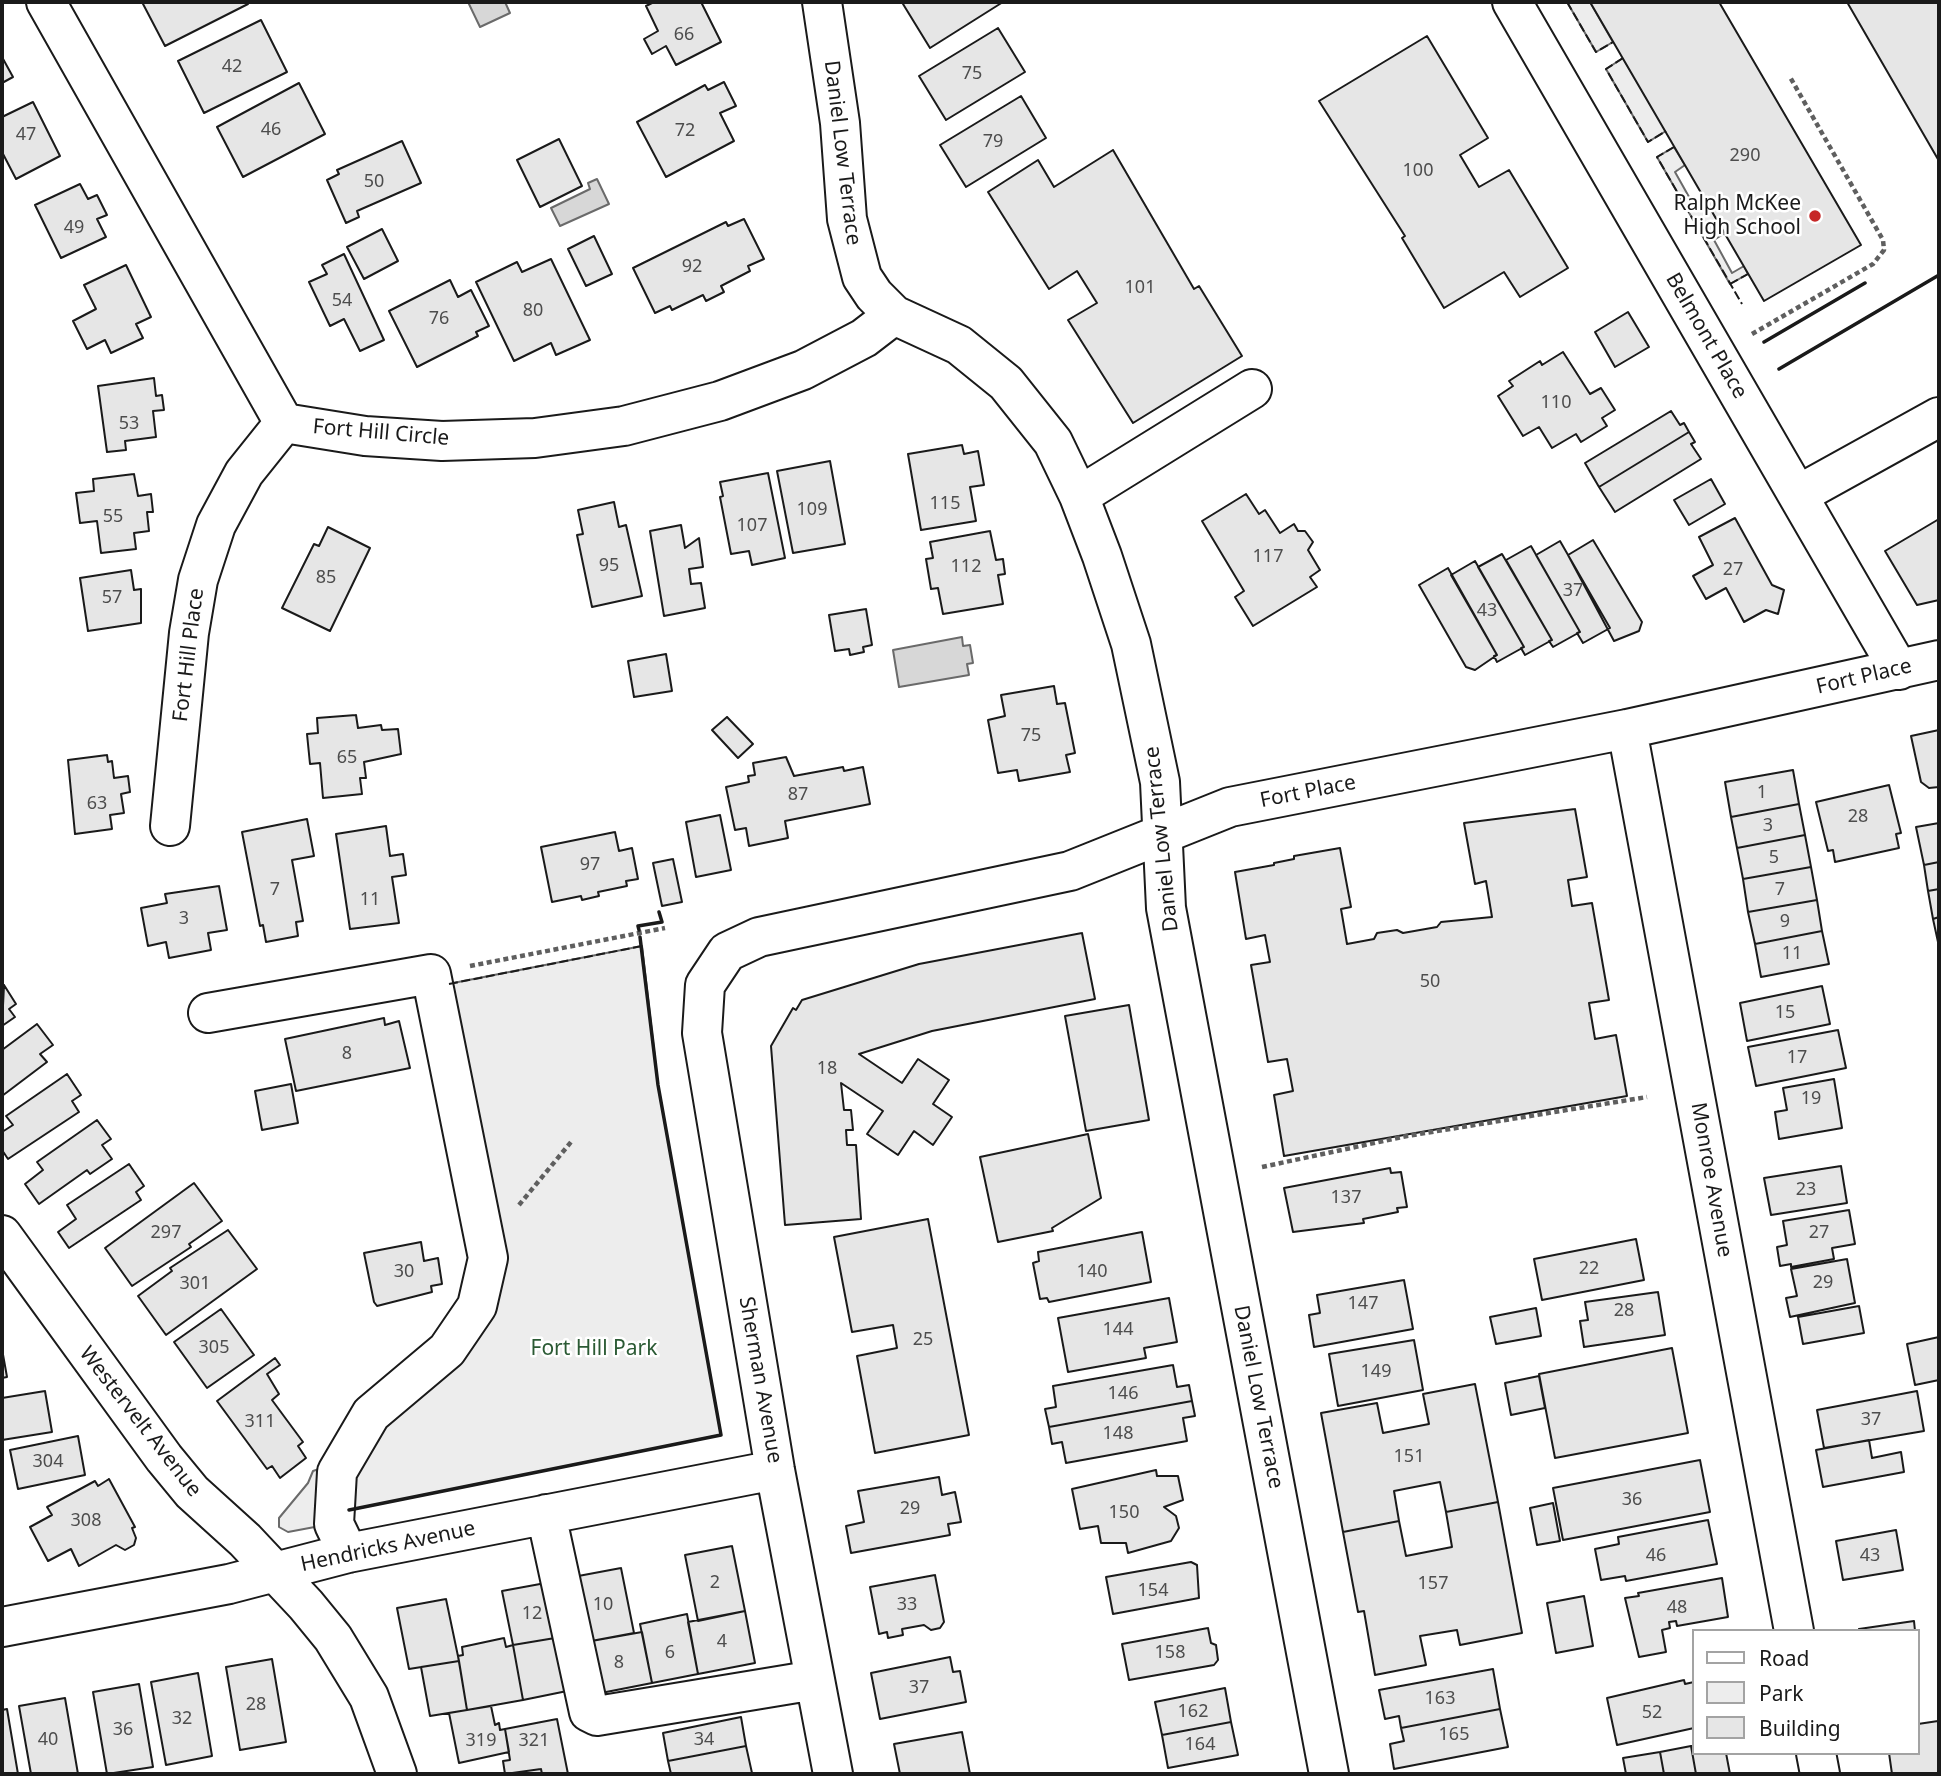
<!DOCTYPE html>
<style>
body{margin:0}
#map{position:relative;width:1941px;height:1776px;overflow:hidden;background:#fff;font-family:"Noto Sans",sans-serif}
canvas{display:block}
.frame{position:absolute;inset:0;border:4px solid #1a1a1a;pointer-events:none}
.legend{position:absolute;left:1692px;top:1629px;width:228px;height:126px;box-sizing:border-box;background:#fff;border:2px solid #a3a3a3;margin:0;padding:9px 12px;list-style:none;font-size:21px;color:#1a1a1a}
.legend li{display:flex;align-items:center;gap:14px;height:35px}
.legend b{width:35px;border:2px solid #a3a3a3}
</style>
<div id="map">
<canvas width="1941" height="1776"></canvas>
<div class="frame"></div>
<ul class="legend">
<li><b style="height:9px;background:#fff"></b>Road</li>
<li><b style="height:19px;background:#ededed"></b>Park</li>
<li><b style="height:19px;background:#e6e6e6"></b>Building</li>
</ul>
</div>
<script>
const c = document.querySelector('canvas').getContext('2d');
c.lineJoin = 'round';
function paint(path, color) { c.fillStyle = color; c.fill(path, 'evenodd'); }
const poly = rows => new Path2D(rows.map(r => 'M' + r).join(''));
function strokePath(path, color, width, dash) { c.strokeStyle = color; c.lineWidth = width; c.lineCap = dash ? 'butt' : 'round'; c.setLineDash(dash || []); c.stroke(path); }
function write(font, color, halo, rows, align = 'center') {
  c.font = font + ' "Noto Sans",sans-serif'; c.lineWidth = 5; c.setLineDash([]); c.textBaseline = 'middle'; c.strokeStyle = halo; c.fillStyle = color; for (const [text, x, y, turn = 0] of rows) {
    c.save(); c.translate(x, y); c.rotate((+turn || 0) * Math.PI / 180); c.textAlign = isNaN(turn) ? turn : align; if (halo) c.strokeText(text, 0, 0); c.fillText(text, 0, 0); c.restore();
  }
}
const green = poly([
 [1567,2,1590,2,1613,42,1596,52,1567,2],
 [1623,58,1666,131,1648,142,1606,69,1623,58],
 [1674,147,1685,165,1675,172,1693,204,1704,198,1725,233,1714,240,1732,273,1744,266,1748,274,1730,284,1657,157,1674,147],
 [642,946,658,1085,721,1435,349,1510,351,1482,390,1416,491,1311,448,984,642,946],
 [322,1468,320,1526,288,1532,279,1527,279,1518,308,1483,313,1471,322,1468]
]);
paint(green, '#ededed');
strokePath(green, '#6a6a6a', 2);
const water = poly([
 [468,2,505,2,510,13,480,27,468,2],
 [597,179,609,204,560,226,551,208,590,189,588,183,597,179],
 [962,637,963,646,970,645,973,663,967,664,969,675,899,687,893,650,962,637]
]);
paint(water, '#d7d7d7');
strokePath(water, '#6a6a6a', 2);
const building = poly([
 [142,2,247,2,248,4,165,46,142,2],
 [654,2,701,2,721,42,676,65,666,46,652,54,644,39,658,31,646,6,654,2],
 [906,2,1003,2,930,48,903,4,906,2],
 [1590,2,1719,2,1861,245,1764,301,1590,2],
 [1847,2,1939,2,1939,161,1847,2],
 [261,20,287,72,204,113,178,61,261,20],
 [998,28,1025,72,946,120,919,76,998,28],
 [1427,36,1488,138,1460,155,1479,187,1509,170,1568,268,1520,297,1504,272,1444,308,1402,238,1405,236,1319,101,1427,36],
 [2,57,13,77,2,83,2,57],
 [724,82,736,106,720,113,734,141,666,177,637,122,705,85,708,90,724,82],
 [299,83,325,134,243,177,217,127,299,83],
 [1021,96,1046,138,966,187,940,145,1021,96],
 [33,102,60,156,16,179,2,152,2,117,33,102],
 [559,139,582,186,540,207,517,160,559,139],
 [402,141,421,183,357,211,359,217,346,223,327,180,339,174,337,170,402,141],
 [1113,150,1194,289,1199,286,1242,356,1133,423,1068,320,1097,303,1077,271,1049,289,988,192,1038,160,1054,187,1113,150],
 [80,184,88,199,97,195,107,215,97,219,106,237,61,258,35,205,80,184],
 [744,219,764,259,748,266,750,271,721,286,724,292,706,301,703,295,672,310,670,306,655,313,633,268,726,222,728,226,744,219],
 [382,229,398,261,364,279,347,247,382,229],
 [594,236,612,274,586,286,568,249,594,236],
 [344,254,384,340,360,351,344,319,330,326,309,282,327,274,322,265,344,254],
 [551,259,590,340,556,355,551,343,514,361,476,282,517,262,522,272,551,259],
 [126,265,151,317,136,324,143,338,111,353,105,340,87,349,73,321,96,309,84,285,126,265],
 [450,280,458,297,471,290,489,326,476,332,478,336,417,367,389,311,450,280],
 [1628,312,1649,347,1615,367,1595,332,1628,312],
 [1563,352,1590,394,1601,388,1615,410,1602,418,1607,426,1581,442,1576,434,1552,448,1539,427,1523,436,1498,396,1513,386,1509,381,1540,361,1542,365,1563,352],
 [154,378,156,396,162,395,164,410,153,411,156,437,125,441,126,450,107,452,98,386,154,378],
 [1671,411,1680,425,1684,423,1689,432,1599,487,1585,463,1671,411],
 [1689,432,1695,442,1691,444,1701,459,1615,512,1599,487,1689,432],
 [962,445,964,454,978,451,984,485,970,487,976,521,921,530,908,454,962,445],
 [830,461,845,544,793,553,777,471,830,461],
 [768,473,785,558,752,565,749,551,731,554,720,497,723,496,720,482,768,473],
 [134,474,138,496,151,494,153,512,147,512,149,531,134,533,136,549,101,553,97,521,80,523,76,493,94,491,93,479,134,474],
 [1711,479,1725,504,1689,525,1674,500,1711,479],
 [1246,494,1259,514,1265,510,1280,533,1294,524,1298,531,1305,531,1313,542,1308,550,1320,570,1310,577,1317,587,1253,626,1235,597,1244,591,1202,521,1246,494],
 [614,502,619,527,626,525,642,596,592,607,577,535,583,534,578,510,614,502],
 [1735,518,1772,585,1784,590,1778,614,1766,610,1744,622,1726,588,1706,599,1693,576,1713,565,1699,537,1735,518],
 [1939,519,1939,600,1917,605,1885,551,1939,519],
 [681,525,685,548,699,538,703,567,689,569,691,584,701,583,705,608,664,616,650,531,681,525],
 [328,527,370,548,330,631,282,608,314,544,319,546,328,527],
 [990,531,996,560,1003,559,1005,574,998,575,1003,604,943,614,938,588,931,589,926,559,933,558,930,542,990,531],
 [1593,540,1642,622,1639,631,1614,641,1568,555,1593,540],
 [1560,541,1610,628,1583,643,1577,633,1580,632,1536,555,1560,541],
 [1531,546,1580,632,1553,647,1549,641,1552,640,1506,560,1531,546],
 [1502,554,1552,640,1525,655,1521,648,1524,647,1478,567,1502,554],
 [1475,561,1524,647,1497,662,1494,656,1497,655,1451,575,1475,561],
 [1448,568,1497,655,1475,670,1466,667,1419,585,1448,568],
 [131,570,134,590,141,589,141,623,88,631,80,578,131,570],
 [866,609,872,645,863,647,864,652,850,655,849,649,835,651,829,615,866,609],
 [666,654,672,691,634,697,628,661,666,654],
 [1054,686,1057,704,1065,703,1075,753,1066,755,1070,772,1019,781,1017,770,998,773,988,720,1005,716,1001,695,1054,686],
 [356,715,358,728,381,725,382,730,398,729,401,754,364,762,366,778,360,778,362,794,323,798,320,763,310,764,307,734,318,733,317,718,356,715],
 [727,717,753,744,738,758,712,730,727,717],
 [1939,730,1939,787,1929,788,1921,782,1911,736,1939,730],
 [107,755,108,762,112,761,114,778,128,776,130,792,121,794,124,813,110,815,112,829,75,834,68,760,107,755],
 [786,757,794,776,843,767,844,771,863,767,870,804,785,821,788,838,749,846,746,828,735,830,726,787,749,782,748,776,755,775,753,763,786,757],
 [1793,770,1799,804,1731,817,1725,782,1793,770],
 [1889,785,1901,833,1896,834,1899,848,1835,862,1833,850,1828,851,1816,802,1889,785],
 [1799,804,1805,835,1737,848,1731,817,1799,804],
 [1575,809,1587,877,1568,880,1572,906,1592,903,1609,1000,1589,1003,1595,1039,1616,1035,1627,1096,1284,1156,1274,1095,1293,1091,1287,1059,1268,1062,1251,965,1270,962,1265,935,1246,939,1235,872,1274,865,1274,863,1294,859,1294,856,1340,848,1351,907,1341,909,1347,944,1374,939,1377,933,1397,930,1403,933,1437,927,1441,922,1492,917,1486,881,1475,884,1464,823,1575,809],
 [720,815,731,870,696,877,686,822,720,815],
 [307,819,314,856,292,860,303,921,296,922,298,936,266,942,263,925,260,926,242,832,307,819],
 [1939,823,1939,862,1924,865,1916,827,1939,823],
 [386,826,390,856,403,854,406,875,392,877,399,923,350,929,336,834,386,826],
 [615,832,619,851,632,848,638,879,626,881,627,886,598,892,599,896,582,900,581,896,552,902,541,847,615,832],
 [1805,835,1811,867,1743,879,1737,848,1805,835],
 [673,859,682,902,662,906,653,863,673,859],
 [1939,862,1939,889,1928,891,1924,865,1939,862],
 [1811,867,1817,900,1748,912,1743,879,1811,867],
 [219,886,227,930,208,933,211,950,169,958,166,942,148,946,141,908,167,903,165,894,219,886],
 [1939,889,1939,917,1933,919,1928,891,1939,889],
 [1817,900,1822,931,1755,944,1748,912,1817,900],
 [1939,917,1939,942,1938,942,1933,919,1939,917],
 [1822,931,1829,964,1761,977,1755,944,1822,931],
 [1082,933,1095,999,932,1031,859,1054,902,1083,918,1059,949,1080,933,1104,952,1117,933,1145,914,1131,898,1155,867,1134,883,1111,841,1083,844,1110,851,1110,853,1130,846,1130,847,1145,856,1145,861,1219,785,1225,771,1046,793,1008,796,1010,802,1000,919,964,1082,933],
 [4,985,16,1004,9,1009,15,1017,2,1026,4,985],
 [1822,986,1830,1024,1747,1041,1740,1003,1822,986],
 [1129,1005,1149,1120,1086,1131,1065,1016,1129,1005],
 [384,1018,385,1025,399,1021,410,1068,296,1091,285,1039,384,1018],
 [37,1024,53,1045,40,1054,47,1062,2,1096,2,1050,37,1024],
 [1838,1030,1846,1068,1756,1086,1748,1047,1838,1030],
 [67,1074,81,1095,72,1101,79,1112,8,1159,2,1150,2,1132,13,1125,6,1116,67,1074],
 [1834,1079,1842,1128,1779,1139,1775,1112,1787,1110,1783,1088,1834,1079],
 [291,1084,298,1123,262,1130,255,1091,291,1084],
 [97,1120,111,1139,102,1145,112,1159,90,1174,87,1170,39,1204,25,1184,43,1170,37,1162,97,1120],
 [1088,1134,1101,1198,1052,1228,1053,1231,998,1242,980,1157,1088,1134],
 [129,1164,144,1186,136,1192,141,1200,69,1248,58,1232,76,1219,67,1205,129,1164],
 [1841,1166,1847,1203,1771,1215,1764,1178,1841,1166],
 [1390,1168,1391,1173,1401,1172,1407,1207,1397,1208,1398,1212,1363,1219,1364,1223,1293,1232,1284,1188,1390,1168],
 [194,1183,222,1221,189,1244,191,1247,132,1286,105,1248,194,1183],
 [1849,1210,1855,1244,1832,1248,1834,1259,1791,1267,1791,1264,1780,1266,1777,1247,1787,1245,1783,1221,1849,1210],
 [928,1219,969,1435,875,1453,857,1356,897,1348,893,1325,852,1332,834,1237,928,1219],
 [228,1230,257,1269,166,1335,138,1296,172,1271,170,1268,228,1230],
 [1142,1232,1151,1282,1049,1302,1047,1298,1040,1299,1033,1263,1039,1261,1038,1252,1142,1232],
 [1636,1239,1644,1280,1542,1300,1534,1259,1636,1239],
 [421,1242,424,1261,438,1258,442,1284,431,1286,432,1292,377,1306,374,1302,364,1253,421,1242],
 [1847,1259,1855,1303,1790,1317,1786,1298,1797,1296,1791,1269,1847,1259],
 [1404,1280,1413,1329,1314,1347,1309,1315,1320,1313,1317,1295,1404,1280],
 [1658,1292,1665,1335,1584,1347,1580,1321,1588,1320,1585,1302,1658,1292],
 [1169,1298,1177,1342,1144,1348,1146,1358,1068,1372,1058,1318,1169,1298],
 [1859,1306,1864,1333,1803,1344,1798,1317,1859,1306],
 [1536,1308,1541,1336,1496,1344,1490,1317,1536,1308],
 [221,1309,254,1355,207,1388,174,1342,221,1309],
 [1939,1337,1939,1380,1915,1385,1907,1344,1939,1337],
 [1414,1340,1423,1390,1338,1406,1329,1354,1414,1340],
 [1672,1348,1688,1433,1555,1458,1539,1374,1672,1348],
 [2,1349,7,1377,2,1378,2,1349],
 [275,1358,280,1365,267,1374,279,1394,272,1400,303,1442,298,1446,306,1458,280,1478,272,1466,267,1469,217,1401,275,1358],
 [1173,1365,1177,1387,1189,1385,1192,1401,1049,1427,1045,1409,1056,1407,1053,1386,1173,1365],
 [1539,1376,1545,1408,1511,1415,1505,1383,1539,1376],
 [1475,1384,1498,1502,1446,1512,1440,1482,1394,1491,1399,1521,1343,1532,1321,1413,1377,1403,1383,1433,1429,1424,1423,1394,1475,1384],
 [45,1391,52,1432,2,1440,2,1398,45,1391],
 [1917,1391,1924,1431,1824,1448,1817,1410,1917,1391],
 [1192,1401,1195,1416,1183,1418,1187,1441,1066,1463,1062,1442,1052,1444,1049,1427,1192,1401],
 [78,1436,85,1475,18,1489,10,1450,78,1436],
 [1869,1440,1872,1458,1901,1452,1904,1472,1823,1487,1816,1450,1869,1440],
 [1700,1460,1710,1512,1563,1540,1553,1488,1700,1460],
 [1156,1470,1157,1476,1178,1476,1183,1500,1164,1507,1176,1516,1179,1528,1171,1541,1128,1553,1126,1543,1101,1543,1098,1526,1080,1529,1072,1489,1156,1470],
 [939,1477,942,1495,955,1492,961,1522,948,1524,950,1535,851,1553,846,1526,864,1522,858,1491,939,1477],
 [109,1479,135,1527,132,1528,136,1538,134,1545,125,1550,116,1545,79,1566,71,1549,48,1561,30,1527,52,1515,47,1507,95,1481,98,1486,109,1479],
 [1498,1502,1522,1633,1460,1645,1457,1630,1420,1636,1426,1665,1375,1675,1364,1611,1358,1612,1343,1532,1399,1521,1406,1556,1452,1547,1446,1512,1498,1502],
 [1553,1503,1560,1541,1537,1545,1530,1508,1553,1503],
 [1708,1520,1717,1564,1626,1581,1625,1576,1601,1580,1595,1549,1619,1544,1618,1537,1708,1520],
 [1896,1530,1903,1570,1843,1580,1836,1541,1896,1530],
 [732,1546,745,1611,698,1621,685,1555,732,1546],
 [1191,1562,1197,1565,1199,1598,1113,1614,1106,1577,1191,1562],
 [621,1568,634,1633,586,1642,573,1577,621,1568],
 [935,1575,944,1622,940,1628,931,1630,924,1625,902,1629,903,1635,888,1638,887,1632,879,1634,870,1587,935,1575],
 [1722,1578,1728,1617,1677,1626,1676,1621,1669,1622,1670,1628,1662,1630,1666,1652,1639,1657,1625,1598,1639,1596,1638,1593,1722,1578],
 [551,1582,561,1637,513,1645,502,1591,551,1582],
 [1584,1596,1593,1646,1556,1653,1547,1603,1584,1596],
 [446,1599,459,1661,409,1669,397,1608,446,1599],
 [745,1611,755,1663,698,1674,688,1622,745,1611],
 [687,1614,698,1674,652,1683,640,1624,687,1614],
 [1914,1621,1915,1631,1860,1631,1859,1629,1914,1621],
 [1208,1628,1211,1643,1216,1645,1218,1660,1214,1665,1129,1680,1122,1644,1208,1628],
 [642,1632,652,1683,596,1694,586,1642,642,1632],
 [561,1637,572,1690,523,1700,513,1645,561,1637],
 [504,1638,506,1647,513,1645,523,1700,467,1710,458,1656,463,1655,462,1647,504,1638],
 [950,1657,953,1672,960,1671,966,1702,880,1719,871,1673,950,1657],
 [272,1659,286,1742,240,1750,226,1667,272,1659],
 [459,1661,467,1710,430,1716,421,1667,459,1661],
 [1493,1669,1500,1709,1401,1728,1399,1716,1385,1719,1379,1690,1493,1669],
 [198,1673,212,1756,166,1765,151,1682,198,1673],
 [1684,1680,1685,1684,1694,1682,1694,1728,1617,1745,1607,1698,1684,1680],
 [139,1684,153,1767,107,1774,93,1692,139,1684],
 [1225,1688,1231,1722,1162,1735,1155,1702,1225,1688],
 [65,1698,78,1774,31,1774,19,1706,65,1698],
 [491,1706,495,1725,499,1723,500,1730,505,1729,509,1752,459,1763,449,1713,491,1706],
 [7,1709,18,1774,2,1774,2,1710,7,1709],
 [1500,1709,1508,1747,1394,1769,1390,1744,1404,1741,1401,1728,1500,1709],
 [741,1717,746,1746,668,1761,663,1733,741,1717],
 [557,1719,568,1774,542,1774,541,1769,505,1774,503,1761,510,1760,505,1729,557,1719],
 [1938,1721,1939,1774,1892,1774,1889,1753,1918,1753,1918,1724,1938,1721],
 [1231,1722,1238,1755,1168,1768,1162,1735,1231,1722],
 [962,1732,970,1774,900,1774,894,1744,962,1732],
 [746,1746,752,1773,671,1774,668,1761,746,1746],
 [1691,1746,1696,1774,1664,1774,1660,1752,1691,1746],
 [1691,1746,1694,1746,1694,1753,1726,1753,1730,1774,1696,1774,1691,1746],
 [1660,1752,1664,1774,1626,1774,1623,1758,1660,1752],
 [541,1769,542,1774,505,1774,541,1769]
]);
paint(building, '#e6e6e6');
strokePath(building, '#1a1a1a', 2);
const minor = poly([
 [46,2,284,423,365,436,442,441,535,438,624,426,720,401,803,370,864,338,894,315],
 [822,2,840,123,847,219,862,277,874,295,894,315,959,345,1006,383,1053,442,1079,496,1102,556,1131,644,1160,782,1166,908,1329,1774],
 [1512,2,1899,670],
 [1798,495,1939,417],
 [1079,496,1252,389],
 [1627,729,1794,1631],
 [170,826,189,633,198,580,216,525,244,473,284,423],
 [208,1013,431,974,488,1258,477,1306,447,1350,371,1414,337,1472,334,1524,348,1553],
 [2,1235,164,1458,192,1492,245,1540,306,1605,333,1638,369,1697,397,1774],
 [546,1514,589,1712,597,1716,815,1680],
 [2,1627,229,1584,348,1553,775,1470],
 [1816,1753,1820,1774],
 [833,1774,775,1470,702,1033,705,985,727,952,759,937,1070,871,1230,807,1627,729,1939,660]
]);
strokePath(minor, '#1a1a1a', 42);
strokePath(poly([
 [1752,334,1873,264,1884,250,1883,240,1790,77],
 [470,966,665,928],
 [1262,1167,1407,1136,1647,1097],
 [519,1205,571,1142]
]), '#5f5f5f', 4.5, [5, 3.5]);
strokePath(minor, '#fff', 38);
strokePath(poly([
 [1567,2,1596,52,1613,42],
 [1623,58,1606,69,1648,142,1666,131],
 [1674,147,1657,157,1742,304],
 [1730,284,1748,274],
 [449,984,642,946]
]), '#1a1a1a', 2, [9, 3.5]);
strokePath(poly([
 [1764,342,1865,283],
 [1779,369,1939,275],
 [639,930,638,926,662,922,659,912],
 [349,1510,721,1435,658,1085,640,937]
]), '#1a1a1a', 3.5);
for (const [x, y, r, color] of [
 [1815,216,7,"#c62828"]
]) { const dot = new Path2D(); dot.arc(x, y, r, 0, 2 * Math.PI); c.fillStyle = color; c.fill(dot); strokePath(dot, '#fff', 2.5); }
write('18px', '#4d4d4d', null, [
 ["66",684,35],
 ["42",232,67],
 ["75",972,74],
 ["46",271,130],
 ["72",685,131],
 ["47",26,135],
 ["79",993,142],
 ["290",1745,156],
 ["100",1418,171],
 ["50",374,182],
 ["49",74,228],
 ["92",692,267],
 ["101",1140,288],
 ["54",342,301],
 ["80",533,311],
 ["76",439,319],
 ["110",1556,403],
 ["53",129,424],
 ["115",945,504],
 ["109",812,510],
 ["55",113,517],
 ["107",752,526],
 ["117",1268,557],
 ["95",609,566],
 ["112",966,567],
 ["27",1733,570],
 ["85",326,578],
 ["37",1573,591],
 ["57",112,598],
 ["43",1487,611],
 ["75",1031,736],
 ["65",347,758],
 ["1",1762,793],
 ["87",798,795],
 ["63",97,804],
 ["28",1858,817],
 ["3",1768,826],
 ["5",1774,858],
 ["97",590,865],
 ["7",275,890],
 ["7",1780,890],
 ["11",370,900],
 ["3",184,919],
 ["9",1785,922],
 ["11",1792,954],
 ["50",1430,982],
 ["15",1785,1013],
 ["8",347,1054],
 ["17",1797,1058],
 ["18",827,1069],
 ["19",1811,1099],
 ["23",1806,1190],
 ["137",1346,1198],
 ["297",166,1233],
 ["27",1819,1233],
 ["22",1589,1269],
 ["30",404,1272],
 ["140",1092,1272],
 ["29",1823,1283],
 ["301",195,1284],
 ["147",1363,1304],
 ["28",1624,1311],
 ["144",1118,1330],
 ["25",923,1340],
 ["305",214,1348],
 ["149",1376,1372],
 ["146",1123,1394],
 ["37",1871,1420],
 ["311",260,1422],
 ["148",1118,1434],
 ["151",1409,1457],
 ["304",48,1462],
 ["36",1632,1500],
 ["29",910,1509],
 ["150",1124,1513],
 ["308",86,1521],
 ["46",1656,1556],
 ["43",1870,1556],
 ["2",715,1583],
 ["157",1433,1584],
 ["154",1153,1591],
 ["10",603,1605],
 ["33",907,1605],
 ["48",1677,1608],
 ["12",532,1614],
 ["4",722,1642],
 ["6",670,1653],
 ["158",1170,1653],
 ["8",619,1663],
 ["37",919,1688],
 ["163",1440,1699],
 ["28",256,1705],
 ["162",1193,1712],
 ["52",1652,1713],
 ["32",182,1719],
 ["36",123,1730],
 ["165",1454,1735],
 ["40",48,1740],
 ["34",704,1740],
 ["319",481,1741],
 ["321",534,1741],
 ["164",1200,1745]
]);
write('21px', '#1a1a1a', '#fff', [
 ["Daniel Low Terrace",842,153,83],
 ["Belmont Place",1706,336,60],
 ["Fort Hill Circle",381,433,5],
 ["Fort Hill Place",189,655,-83],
 ["Fort Place",1864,677,-13],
 ["Fort Place",1308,792,-11],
 ["Daniel Low Terrace",1162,839,-96],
 ["Monroe Avenue",1711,1180,80],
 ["Sherman Avenue",760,1380,80],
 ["Daniel Low Terrace",1258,1397,79],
 ["Westervelt Avenue",140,1422,52],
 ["Hendricks Avenue",388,1547,-12]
]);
write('21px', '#1a1a1a', '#fff', [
 ["Ralph McKee",1801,204],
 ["High School",1801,228]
], 'right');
write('21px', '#2b5a34', '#fff', [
 ["Fort Hill Park",594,1349]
]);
</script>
